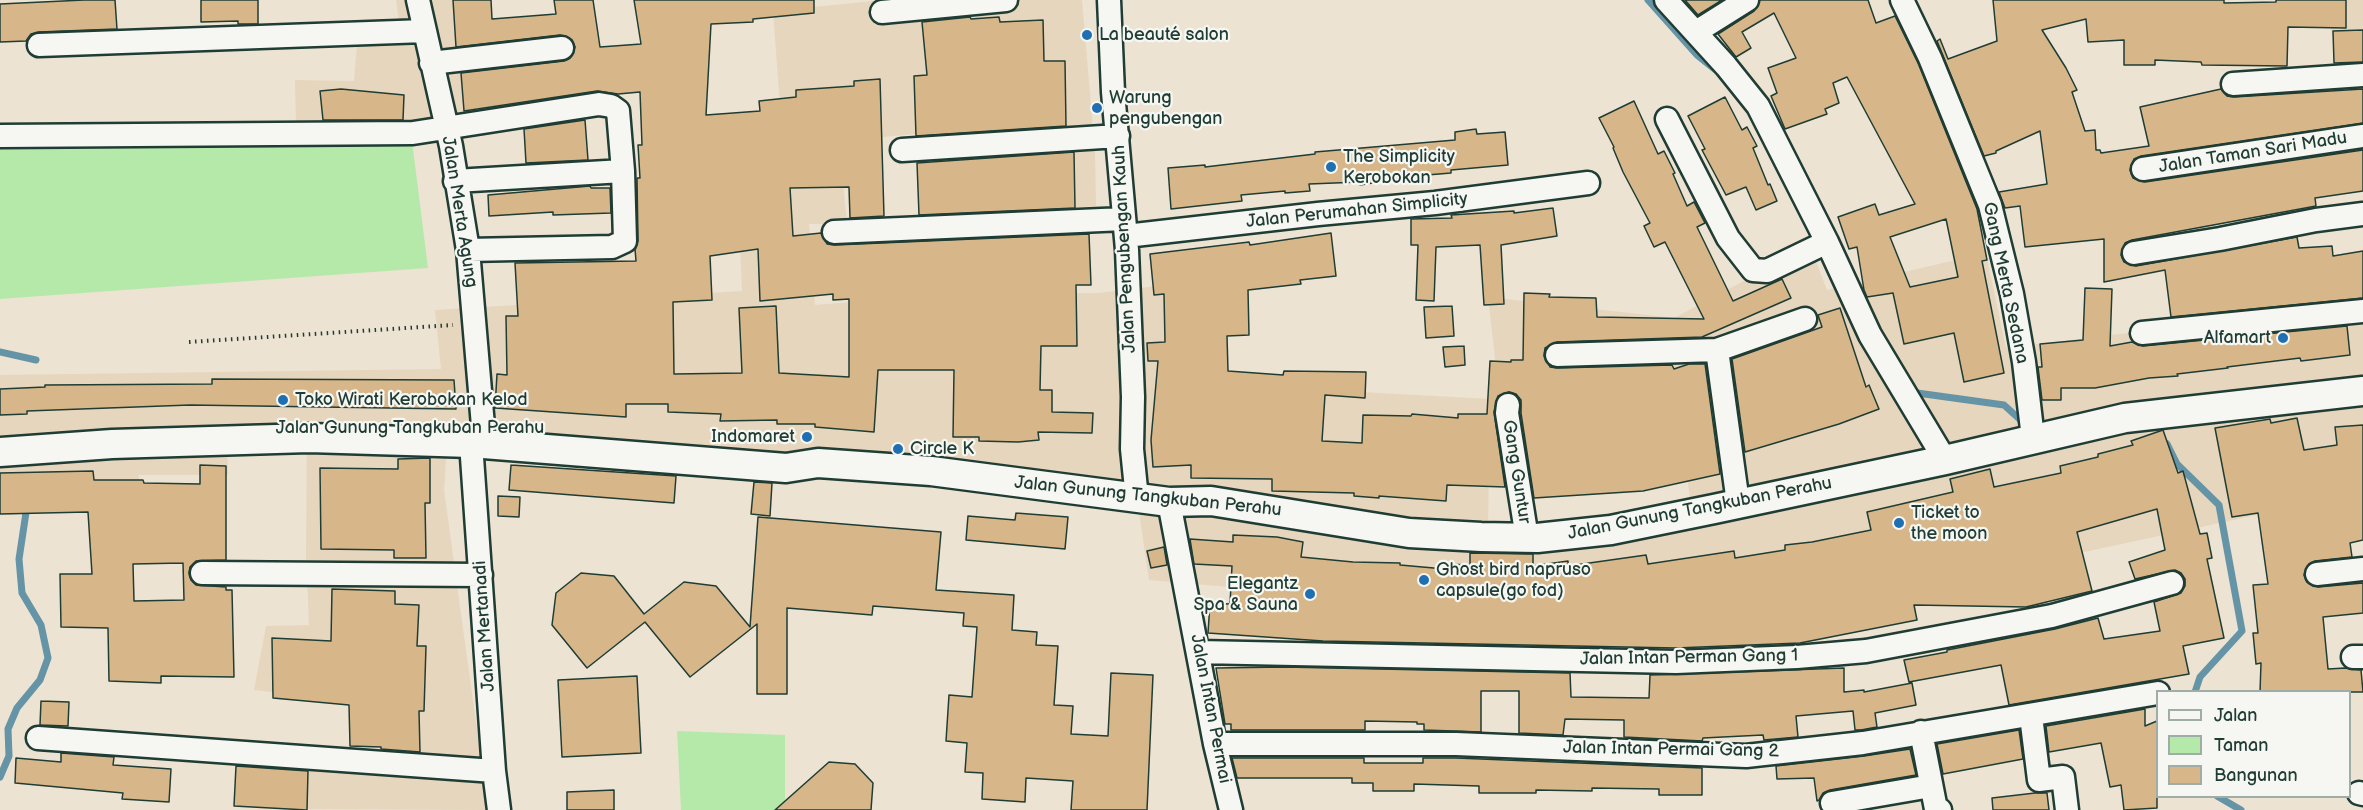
<!DOCTYPE html>
<meta charset="utf-8">
<style>
body{margin:0}
#map{position:relative;width:2363px;height:810px;overflow:hidden;background:#ede3d3;font-family:"Balsamiq Sans",sans-serif}
canvas{display:block}
.legend{position:absolute;left:2156px;top:690px;width:195px;height:108px;box-sizing:border-box;background:#f6f6f2;border:2px solid #a0aca6;margin:0;padding:8px 10px;list-style:none;font-size:18px;color:#1f3d34}
.legend li{display:flex;align-items:center;gap:12px;height:30px}
.legend b{width:30px;border:2px solid #a0aca6}
</style>
<div id="map">
<canvas width="2363" height="810"></canvas>
<ul class="legend">
<li><b style="height:8px;background:#f6f6f2"></b>Jalan</li>
<li><b style="height:16px;background:#b5e9aa"></b>Taman</li>
<li><b style="height:16px;background:#d7b78a"></b>Bangunan</li>
</ul>
</div>
<script>
const c = document.querySelector('canvas').getContext('2d');
c.lineJoin = 'round';
function paint(path, color) { c.fillStyle = color; c.fill(path, 'evenodd'); }
const poly = rows => new Path2D(rows.map(r => 'M' + r).join(''));
function strokePath(path, color, width, dash) { c.strokeStyle = color; c.lineWidth = width; c.lineCap = dash ? 'butt' : 'round'; c.setLineDash(dash || []); c.stroke(path); }
function write(font, color, halo, rows, align = 'center') {
  c.font = font + ' "Balsamiq Sans",sans-serif'; c.lineWidth = 4.5; c.setLineDash([]); c.textBaseline = 'middle'; c.strokeStyle = halo; c.fillStyle = color; for (const [text, x, y, turn = 0] of rows) {
    c.save(); c.translate(x, y); c.rotate((+turn || 0) * Math.PI / 180); c.textAlign = isNaN(turn) ? turn : align; if (halo) c.strokeText(text, 0, 0); c.fillText(text, 0, 0); c.restore();
  }
}
paint(poly([
 [396,0,484,0,489,114,410,125,296,126,295,80,354,81,358,31,400,29],
 [883,0,1082,0,1095,152,1096,206,1020,213,1015,52,981,128,839,141,847,224,809,224,815,305,959,293,1097,293,1182,283,1177,382,1490,399,1488,532,1522,533,1690,499,1671,354,1496,367,1488,297,1674,318,1810,246,1827,290,1986,253,2006,348,2363,304,2363,497,2308,504,1898,592,1529,613,1149,580,1137,499,448,431,444,490,488,810,285,809,287,758,397,764,399,706,254,690,266,626,309,625,306,556,307,431,227,434,228,475,139,475,137,507,0,499,0,375,441,369,435,310,742,291,736,150,783,147,773,11],
 [2323,0,2363,0,2363,150]
]), '#e6d6bd');
paint(poly([
 [410,125,428,268,0,299,0,129],
 [677,731,785,735,785,810,681,810]
]), '#b5e9aa');
strokePath(poly([
 [1648,0,1697,55,1717,71],
 [0,352,36,360],
 [1910,392,2004,405,2026,425],
 [2167,444,2177,464,2219,505,2242,631,2200,677,2195,692],
 [0,777,9,756,8,729,17,708,40,680,48,658,41,625,22,593,19,559,27,506],
 [2217,796,2241,810]
]), '#6594a7', 7);
const building = poly([
 [84,0,115,0,117,29,39,32,31,34,26,41,0,42,0,4,84,0],
 [201,0,258,0,258,24,238,24,238,21,201,22,201,0],
 [453,0,491,0,492,19,556,14,554,0,593,0,600,47,641,44,634,0,814,0,814,13,753,19,753,22,711,24,706,115,760,111,759,101,796,97,796,90,854,86,854,81,880,79,884,216,850,218,849,187,790,188,793,236,821,233,827,244,835,245,1089,234,1091,285,1076,285,1077,346,1041,346,1040,390,1052,390,1052,412,1093,413,1092,433,1038,432,1039,440,1018,442,979,441,979,437,953,437,954,370,878,370,874,432,815,427,815,424,777,424,777,420,720,421,721,414,668,412,668,404,626,404,626,417,495,408,497,374,507,375,506,316,518,316,515,263,636,261,635,249,638,241,637,178,640,178,638,145,642,145,640,92,618,94,597,91,464,111,461,73,564,61,570,58,575,47,572,40,560,35,456,47,453,0],
 [758,249,760,301,833,294,833,300,849,299,849,377,779,373,776,306,739,308,742,373,674,374,673,302,712,300,710,256,758,249],
 [1685,0,1722,0,1698,15,1685,0],
 [1760,0,1868,0,1876,23,1895,16,1918,63,1977,209,1987,260,1982,261,2004,373,1964,382,1954,333,1904,344,1893,293,1867,297,1864,290,1857,247,1849,249,1838,217,1875,204,1879,215,1915,204,1847,77,1833,83,1839,103,1825,109,1827,114,1785,129,1771,96,1777,93,1768,68,1796,58,1774,13,1742,32,1751,48,1736,57,1718,34,1754,11,1760,0],
 [1946,219,1958,277,1910,287,1890,237,1946,219],
 [1993,0,2224,0,2224,3,2276,2,2276,0,2346,0,2346,28,2288,27,2287,66,2202,65,2201,62,2155,60,2155,65,2124,65,2124,40,2088,42,2086,19,2042,30,2066,68,2077,90,2072,92,2085,131,2095,130,2096,150,2100,150,2101,153,2149,146,2140,107,2221,89,2227,96,2234,97,2363,89,2363,123,2141,156,2134,159,2130,170,2133,178,2145,182,2363,150,2363,191,2315,198,2316,206,2132,240,2125,243,2121,255,2124,262,2136,266,2297,237,2299,248,2332,246,2333,256,2363,251,2363,298,2171,317,2165,270,2104,282,2104,239,2025,247,2020,206,2005,208,1999,192,2047,184,2040,131,1996,151,1996,153,1984,156,1937,41,1940,39,1948,59,1997,41,1993,0],
 [970,17,971,19,999,17,1000,22,1043,20,1044,61,1065,61,1066,126,916,136,914,76,927,75,922,22,970,17],
 [2363,30,2363,62,2334,63,2333,31,2363,30],
 [341,89,404,95,403,120,323,120,320,91,341,89],
 [1725,97,1742,130,1747,127,1757,146,1753,148,1768,185,1770,184,1777,201,1756,210,1746,187,1726,195,1702,150,1705,149,1688,116,1725,97],
 [1634,101,1658,154,1664,151,1675,173,1673,174,1687,206,1694,202,1705,223,1697,227,1733,301,1782,279,1791,298,1702,337,1557,342,1545,348,1544,356,1550,367,1557,368,1672,365,1674,369,1689,364,1705,364,1720,474,1643,491,1534,498,1521,413,1521,400,1516,394,1509,392,1498,396,1494,412,1505,487,1447,485,1446,501,1379,496,1379,498,1354,496,1354,493,1272,491,1272,479,1191,478,1191,465,1153,467,1151,440,1158,361,1148,361,1147,343,1165,342,1164,294,1154,295,1150,254,1249,242,1250,245,1331,233,1336,276,1300,280,1301,284,1248,290,1249,335,1227,336,1228,371,1283,375,1284,371,1366,372,1365,398,1325,395,1322,441,1362,443,1363,415,1411,416,1412,414,1458,418,1458,414,1487,414,1490,361,1511,362,1511,360,1523,360,1524,293,1550,294,1549,297,1596,298,1597,317,1704,319,1665,242,1654,247,1644,226,1650,223,1623,172,1613,148,1614,147,1599,118,1634,101],
 [585,120,588,160,526,163,524,129,585,120],
 [1476,129,1477,134,1505,132,1508,165,1451,170,1451,173,1415,176,1360,185,1360,182,1309,184,1310,191,1285,193,1285,191,1241,195,1242,201,1171,209,1168,168,1205,165,1205,167,1315,154,1315,152,1455,140,1455,132,1476,129],
 [1074,152,1075,208,919,215,917,163,1074,152],
 [590,186,591,188,610,188,611,213,553,215,553,212,489,216,488,195,590,186],
 [1553,208,1557,236,1501,245,1504,304,1484,305,1480,245,1436,247,1434,301,1416,300,1418,245,1411,245,1411,219,1452,218,1451,215,1514,211,1514,213,1553,208],
 [2085,288,2112,289,2110,346,2132,342,2143,346,2347,326,2350,355,2301,361,2300,358,2227,367,2228,368,2177,374,2178,376,2149,378,2095,388,2061,388,2061,400,2042,400,2038,367,2042,367,2040,344,2083,340,2085,288],
 [1452,306,1454,336,1426,338,1424,307,1452,306],
 [1840,308,1866,387,1869,385,1879,409,1839,424,1745,452,1732,359,1822,327,1818,315,1840,308],
 [1464,346,1465,365,1445,367,1443,347,1464,346],
 [212,379,454,380,456,409,190,405,27,411,27,414,0,415,0,389,45,387,45,385,212,384,212,379],
 [2297,418,2304,450,2337,445,2335,427,2363,425,2363,540,2350,543,2352,557,2315,561,2309,564,2304,575,2307,582,2318,587,2363,583,2363,613,2323,617,2328,669,2345,668,2361,670,2363,692,2260,692,2261,663,2256,664,2253,633,2258,633,2253,585,2268,584,2258,513,2232,517,2215,428,2270,419,2271,423,2297,418],
 [2163,430,2178,473,2183,471,2200,534,2207,533,2212,558,2207,559,2224,638,2183,646,2189,674,2009,705,2001,665,1909,682,1904,660,1947,652,1947,650,2055,629,2098,618,2104,639,2160,631,2154,602,2181,593,2185,586,2185,579,2181,573,2175,570,2135,579,2129,562,2165,550,2157,509,2077,532,2092,591,2026,607,1914,605,1917,620,1800,643,1676,648,1323,641,1208,633,1210,603,1230,604,1232,566,1194,564,1190,539,1233,542,1233,535,1277,537,1303,542,1301,557,1353,562,1400,563,1400,565,1445,569,1445,564,1470,565,1470,553,1533,554,1533,566,1568,561,1568,566,1646,555,1648,564,1734,551,1735,558,1785,550,1785,545,1812,542,1871,530,1867,512,1953,492,1950,479,1990,469,1994,487,2061,473,2060,466,2098,457,2098,454,2133,445,2131,441,2163,430],
 [430,458,430,503,425,503,426,558,394,558,394,550,321,549,320,468,398,469,398,459,430,458],
 [200,465,226,466,226,560,196,561,190,567,189,573,191,580,196,585,226,587,226,590,232,590,234,677,161,676,161,683,109,681,108,628,61,627,60,574,92,574,88,512,0,514,0,473,93,471,94,480,143,480,144,483,200,484,200,465],
 [183,563,184,600,134,601,133,564,183,563],
 [511,465,676,476,674,503,509,490,511,465],
 [754,482,772,483,770,516,751,514,754,482],
 [498,496,520,497,519,517,498,516,498,496],
 [1016,513,1068,517,1065,549,966,540,968,516,1015,520,1016,513],
 [758,517,941,532,936,590,1014,595,1012,630,1037,632,1036,645,1058,646,1054,705,1073,706,1071,734,1108,736,1111,673,1153,675,1147,810,1071,810,1073,781,1026,778,1025,802,982,799,983,773,965,772,967,743,946,741,949,695,972,697,977,627,963,626,964,613,873,606,872,615,787,608,787,694,757,694,757,624,690,677,645,622,587,668,552,625,556,593,581,573,614,576,644,614,684,582,716,586,750,627,758,517],
 [1164,547,1167,565,1151,568,1147,551,1164,547],
 [332,589,395,591,395,604,419,605,417,646,426,646,424,711,419,711,420,752,381,749,381,747,350,746,349,705,273,698,272,638,331,641,332,589],
 [1284,667,1570,673,1571,697,1649,698,1650,675,1844,668,1844,692,1864,690,1864,692,1912,683,1916,705,1875,713,1877,727,1861,730,1855,730,1853,711,1796,716,1798,737,1764,740,1763,735,1703,738,1702,741,1624,737,1624,720,1565,719,1563,735,1519,733,1519,691,1481,691,1481,732,1424,730,1424,724,1417,724,1417,722,1365,721,1365,730,1231,730,1231,724,1225,724,1216,668,1284,667],
 [637,676,641,753,562,757,558,680,637,676],
 [41,701,69,702,68,726,40,725,41,701],
 [2145,709,2145,726,2157,721,2157,808,2124,810,2121,785,2110,787,2101,743,2049,752,2046,726,2145,709],
 [2019,730,2023,759,1943,774,1937,744,2019,730],
 [1910,749,1916,775,1830,790,1823,793,1819,800,1817,801,1814,778,1777,779,1776,766,1864,756,1910,749],
 [61,753,114,757,113,765,171,769,169,802,122,799,123,793,15,783,16,758,61,762,61,753],
 [1232,758,1364,758,1364,763,1423,763,1423,758,1456,758,1702,768,1702,795,1659,795,1659,789,1592,788,1592,791,1536,790,1536,793,1479,793,1479,786,1414,784,1414,791,1373,791,1373,783,1352,783,1352,778,1237,778,1232,758],
 [829,762,855,764,873,783,871,810,775,810,829,762],
 [236,766,308,771,307,810,234,806,236,766],
 [614,790,614,810,567,810,567,792,614,790],
 [2035,793,2047,793,2049,810,1993,810,1992,798,2035,793]
]);
paint(building, '#d7b78a');
strokePath(building, '#1f3d34', 1.5);
const minor = poly([
 [418,0,451,146,468,250,483,426],
 [1109,0,1113,92,1127,250,1133,397,1132,449,1137,499],
 [1666,0,1726,66,1758,106,1827,242,1870,335,1945,460],
 [1902,0,1930,58,1990,205,2012,294,2024,362,2033,438],
 [882,12,1006,0],
 [1696,32,1747,0],
 [39,45,425,31],
 [431,63,562,48],
 [2233,84,2363,75],
 [1667,119,1728,238,1753,270,1767,271,1827,242],
 [0,136,413,133,599,104,611,106,618,111,623,171,625,241,612,247,468,250],
 [902,150,1118,136],
 [2143,169,2363,136],
 [455,181,623,171],
 [834,232,1124,219],
 [1126,236,1318,214,1435,203,1588,183],
 [2134,253,2220,239,2316,220,2363,214],
 [2142,333,2363,311],
 [1717,350,1738,503],
 [1557,355,1717,350,1805,319],
 [1508,405,1507,413,1527,538],
 [471,443,494,771,499,810],
 [1169,502,1215,744,1231,810],
 [202,573,481,575],
 [2317,574,2363,569],
 [1199,652,1676,662,1797,657,1866,651,2052,616,2172,583],
 [2353,657,2363,657],
 [2031,716,2039,780,2063,777,2067,810],
 [1921,732,1936,809,1940,810],
 [38,738,494,771],
 [1215,744,1456,744,1746,756,1863,743,2158,693],
 [2359,793,2363,794],
 [1832,803,1931,786]
]);
const major = poly([
 [0,452,112,444,309,438,471,443,786,468,818,463,931,471,1169,502,1211,501,1409,533,1481,537,1537,538,1611,530,1714,509,1945,460,2125,418,2363,391]
]);
strokePath(minor, '#1f3d34', 27);
strokePath(major, '#1f3d34', 33);
strokePath(poly([
 [189,342,453,325]
]), '#1f3d34', 4, [1.5, 4.5]);
strokePath(minor, '#f6f6f2', 22);
strokePath(major, '#f6f6f2', 28);
for (const [x, y, r, color] of [
 [1087,35,6,"#1f6fb2"],
 [1097,108,6,"#1f6fb2"],
 [1331,167,6,"#1f6fb2"],
 [2283,338,6,"#1f6fb2"],
 [283,400,6,"#1f6fb2"],
 [807,437,6,"#1f6fb2"],
 [898,449,6,"#1f6fb2"],
 [1899,523,6,"#1f6fb2"],
 [1424,580,6,"#1f6fb2"],
 [1310,594,6,"#1f6fb2"]
]) { const dot = new Path2D(); dot.arc(x, y, r, 0, 2 * Math.PI); c.fillStyle = color; c.fill(dot); strokePath(dot, '#f6f6f2', 2); }
write('18px', '#1f3d34', '#f6f6f2', [
 ["La beauté salon",1099,35],
 ["Warung",1109,98],
 ["pengubengan",1109,119],
 ["The Simplicity",1343,157],
 ["Kerobokan",1343,178],
 ["Alfamart",2271,338,"right"],
 ["Toko Wirati Kerobokan Kelod",295,400],
 ["Indomaret",795,437,"right"],
 ["Circle K",910,449],
 ["Ticket to",1911,513],
 ["the moon",1911,534],
 ["Ghost bird napruso",1436,570],
 ["capsule(go fod)",1436,591],
 ["Elegantz",1298,584,"right"],
 ["Spa & Sauna",1298,605,"right"]
], 'left');
write('18px', '#1f3d34', '#f6f6f2', [
 ["Jalan Taman Sari Madu",2253,153,-9],
 ["Jalan Perumahan Simplicity",1357,211,-6],
 ["Jalan Merta Agung",459,212,81],
 ["Jalan Pengubengan Kauh",1125,249,-93],
 ["Gang Merta Sedana",2005,283,78],
 ["Jalan Gunung Tangkuban Perahu",410,428],
 ["Gang Guntur",1516,472,81],
 ["Jalan Gunung Tangkuban Perahu",1148,497,6],
 ["Jalan Gunung Tangkuban Perahu",1700,509,-11],
 ["Jalan Mertanadi",485,626,-94],
 ["Jalan Intan Perman Gang 1",1689,658,-1],
 ["Jalan Intan Permai",1210,709,79],
 ["Jalan Intan Permai Gang 2",1671,750,1]
]);
</script>
